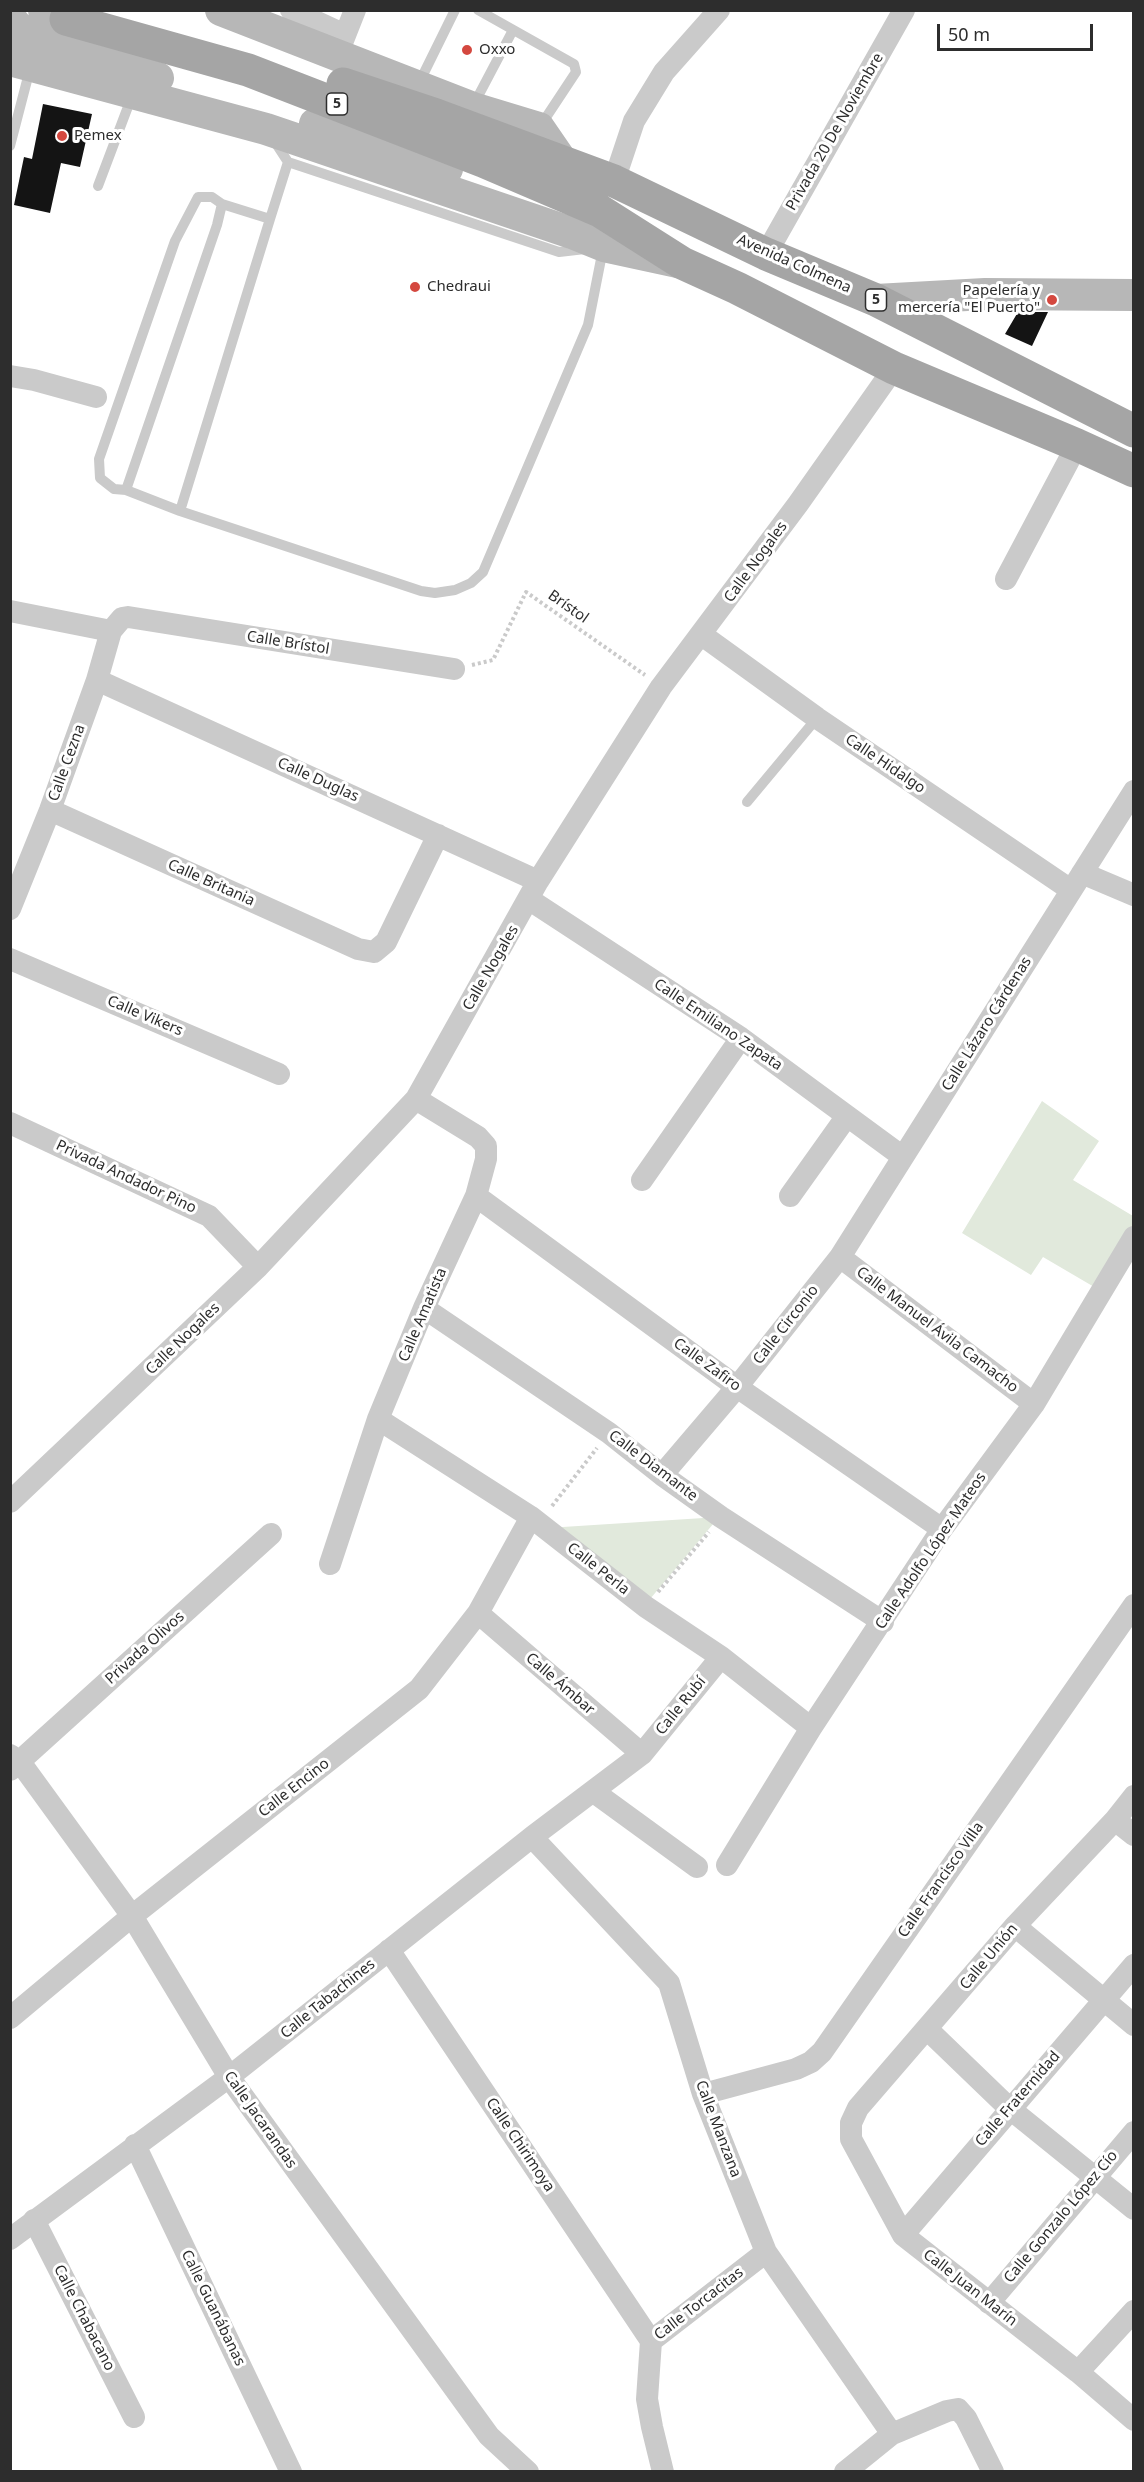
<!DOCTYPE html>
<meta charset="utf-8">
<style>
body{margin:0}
#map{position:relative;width:1144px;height:2482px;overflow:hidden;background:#fff;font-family:"Noto Sans",sans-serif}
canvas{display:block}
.frame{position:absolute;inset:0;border:12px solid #2d2d2d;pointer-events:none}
.scale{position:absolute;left:937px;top:24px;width:156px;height:27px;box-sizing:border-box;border:3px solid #2d2d2d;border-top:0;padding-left:8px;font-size:18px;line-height:21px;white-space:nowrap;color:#2d2d2d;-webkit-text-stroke:4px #fff;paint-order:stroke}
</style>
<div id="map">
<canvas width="1144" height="2482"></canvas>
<div class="frame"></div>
<div class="scale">50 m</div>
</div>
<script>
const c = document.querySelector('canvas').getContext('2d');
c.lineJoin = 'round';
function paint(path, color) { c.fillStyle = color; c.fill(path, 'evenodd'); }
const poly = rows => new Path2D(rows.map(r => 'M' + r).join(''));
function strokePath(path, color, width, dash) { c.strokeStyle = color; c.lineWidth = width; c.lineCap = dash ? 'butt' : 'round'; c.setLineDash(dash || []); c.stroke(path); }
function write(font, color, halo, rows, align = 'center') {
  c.font = font + ' "Noto Sans",sans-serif'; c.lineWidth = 6; c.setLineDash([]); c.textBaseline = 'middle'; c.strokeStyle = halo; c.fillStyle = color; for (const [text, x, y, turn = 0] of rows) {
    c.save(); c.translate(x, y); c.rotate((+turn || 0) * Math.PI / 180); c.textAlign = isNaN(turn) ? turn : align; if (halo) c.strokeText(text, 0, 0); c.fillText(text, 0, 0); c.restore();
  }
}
paint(poly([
 [1042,1101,1099,1141,1073,1180,1133,1216,1133,1236,1101,1291,1043,1257,1031,1275,962,1233],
 [719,1517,645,1605,547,1528]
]), '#e1e9dc');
paint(poly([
 [43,104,92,114,80,167,61,163,50,213,14,205,24,157,32,159],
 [1018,312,1048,312,1032,346,1005,334]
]), '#141414');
strokePath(poly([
 [472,665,493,660,526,592,645,675],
 [552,1506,597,1448],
 [658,1592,709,1532]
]), '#cacaca', 4, [3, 3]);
strokePath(poly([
 [478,10,574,64,576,72,541,125],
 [419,83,455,10],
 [474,104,513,30],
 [273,139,288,162,559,252,585,249],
 [10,146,30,69],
 [288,162,270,219,222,204,212,197,198,197,175,241,99,459,100,478,114,489,126,490,180,511,421,591,435,593,455,590,471,583,483,572,588,325,603,249],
 [98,186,132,96],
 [126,490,217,225,222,204],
 [180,511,270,219],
 [747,802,817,718]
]), '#cacaca', 10);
strokePath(poly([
 [291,10,345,35],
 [340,48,355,10],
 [614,181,634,121,664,72,719,10],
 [766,254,904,10],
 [10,376,34,380,96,397],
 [1006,579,1077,445],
 [10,611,111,631],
 [702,635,817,718,1071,890],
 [97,680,538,881],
 [50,810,358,949,374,952,386,942,438,835],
 [1082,873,1134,895],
 [530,900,741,1038,903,1157],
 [10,909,50,810,97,680,111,631,122,618,128,617,454,669],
 [10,959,279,1074],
 [10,1123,209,1216,258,1267],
 [642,1180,741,1038],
 [476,1196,737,1387,942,1529],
 [790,1196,847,1116],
 [840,1257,1034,1404],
 [424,1308,609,1433,662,1475,721,1517,883,1622],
 [378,1419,531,1517,646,1607,721,1657,811,1728],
 [662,1475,737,1387,840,1257,1134,791],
 [10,1502,258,1267,416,1099,538,881,661,687,798,504,894,368],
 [330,1564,378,1419,424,1308,476,1196,486,1159,486,1146,478,1137,416,1099],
 [478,1613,642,1754],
 [10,1755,20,1762,132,1916,229,2077,489,2436,528,2472],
 [10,1770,271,1534],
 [594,1792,697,1867],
 [1134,1796,1115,1820,1015,1926,858,2108,851,2123,851,2139,903,2235,1078,2372,1134,2420],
 [1115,1820,1134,1835],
 [532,1837,669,1983,703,2094,766,2252,892,2434],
 [727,1865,811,1728,942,1529,1034,1404,1134,1237],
 [1015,1926,1134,2025],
 [389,1950,651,2341],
 [10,2018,132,1916,419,1689,478,1613,531,1517],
 [927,2029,1009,2108,1134,2209],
 [703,2094,796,2069,811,2062,822,2052,1134,1605],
 [135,2145,291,2472],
 [34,2220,134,2417],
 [903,2235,1134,1965],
 [10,2239,229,2077,532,1837,642,1754,721,1657],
 [989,2303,1134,2132],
 [1078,2372,1134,2311],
 [663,2472,652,2427,647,2399,651,2341,766,2252],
 [845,2472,892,2434,947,2411,958,2409,966,2418,993,2472]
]), '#cacaca', 22);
strokePath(poly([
 [44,10,47,30,62,60],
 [221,10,473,108,539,128,561,160],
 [10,18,21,31,32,40,158,78],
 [10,60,266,129,572,233,604,246,678,262],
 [315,124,380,144,447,169],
 [876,300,985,294,1134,295]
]), '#b7b7b7', 32);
strokePath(poly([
 [66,19,248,70,483,161,600,211,682,263,737,288,894,368,1077,445,1134,471],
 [343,84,436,115,614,181,766,254,876,300,1134,431]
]), '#a5a5a5', 33);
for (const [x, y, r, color] of [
 [467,50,6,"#d4483f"],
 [62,136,6,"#d4483f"],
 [415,287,6,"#d4483f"],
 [1052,300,6,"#d4483f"]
]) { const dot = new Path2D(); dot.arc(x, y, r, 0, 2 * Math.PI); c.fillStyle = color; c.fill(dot); strokePath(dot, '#fff', 2); }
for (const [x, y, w] of [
 [337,104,21],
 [876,300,21]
]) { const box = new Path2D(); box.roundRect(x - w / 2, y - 11, w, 22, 4.5); c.fillStyle = '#fff'; c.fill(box); strokePath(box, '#2d2d2d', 1.5); }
write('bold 14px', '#2d2d2d', null, [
 ["5",337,104],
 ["5",876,300]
]);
write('15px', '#2d2d2d', '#fff', [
 ["Oxxo",479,50],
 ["Pemex",74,136],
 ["Chedraui",427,287],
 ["Papelería y",1040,291,"right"],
 ["mercería \"El Puerto\"",1040,308,"right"]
], 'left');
write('15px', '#2d2d2d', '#fff', [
 ["Privada 20 De Noviembre",835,132,-60],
 ["Avenida Colmena",794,264,24],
 ["Calle Nogales",756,562,-54],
 ["Brístol",568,607,35],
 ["Calle Brístol",288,643,9],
 ["Calle Cezna",67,763,-70],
 ["Calle Hidalgo",885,764,34],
 ["Calle Duglas",318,780,24],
 ["Calle Britania",211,883,24],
 ["Calle Nogales",491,968,-60],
 ["Calle Vikers",145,1016,23],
 ["Calle Lázaro Cárdenas",987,1024,-58],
 ["Calle Emiliano Zapata",718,1025,34],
 ["Privada Andador Pino",126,1177,25],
 ["Calle Amatista",423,1315,-67],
 ["Calle Circonio",786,1325,-52],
 ["Calle Manuel Ávila Camacho",937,1330,37],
 ["Calle Nogales",183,1339,-44],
 ["Calle Zafiro",707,1365,36],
 ["Calle Diamante",653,1466,37],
 ["Calle Adolfo López Mateos",931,1551,-56],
 ["Calle Perla",598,1569,38],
 ["Privada Olivos",145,1648,-42],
 ["Calle Ámbar",560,1684,41],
 ["Calle Rubí",681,1706,-51],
 ["Calle Encino",294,1788,-38],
 ["Calle Francisco Villa",941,1880,-55],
 ["Calle Unión",989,1957,-50],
 ["Calle Tabachines",328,1999,-39],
 ["Calle Fraternidad",1018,2099,-49],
 ["Calle Jacarandas",260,2120,55],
 ["Calle Manzana",718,2129,69],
 ["Calle Chirimoya",520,2145,56],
 ["Calle Gonzalo López Cío",1061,2217,-50],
 ["Calle Juan Marín",970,2288,38],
 ["Calle Torcacitas",699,2304,-38],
 ["Calle Guanábanas",213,2308,64],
 ["Calle Chabacano",84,2318,63]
]);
</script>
